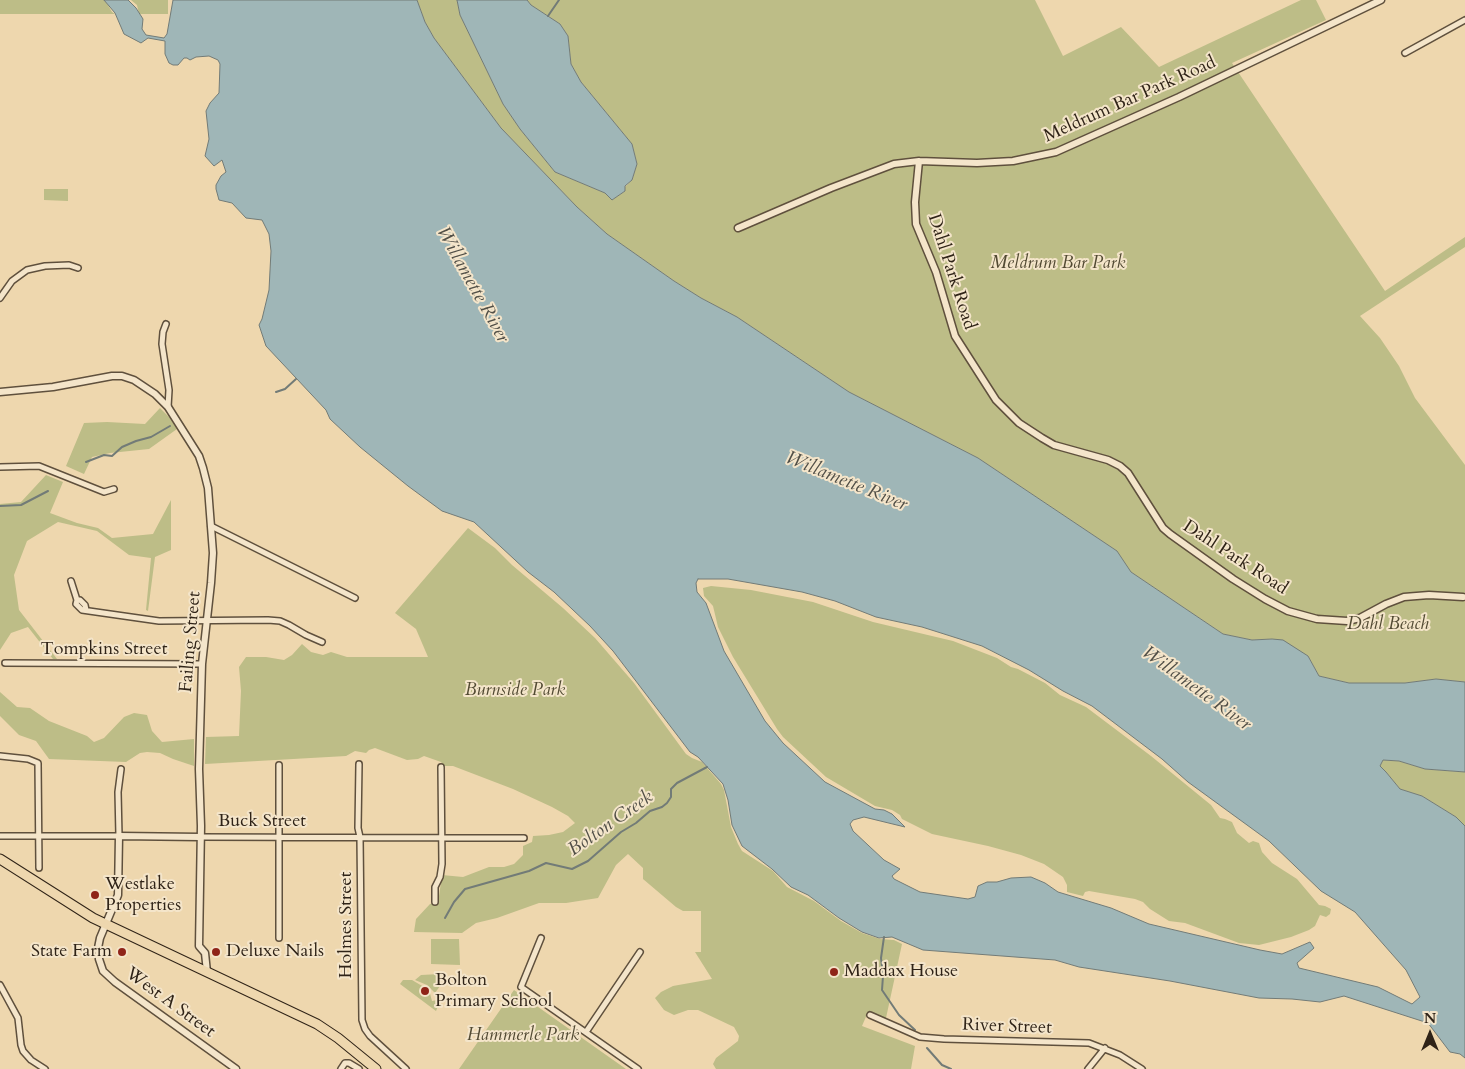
<!DOCTYPE html>
<style>
body{margin:0}
#map{position:relative;width:1465px;height:1069px;overflow:hidden;background:#eed7ae;font-family:Cardo,serif}
canvas{display:block}
.north{position:absolute;left:1405px;top:1009px;width:50px;height:50px;-webkit-text-stroke:4px #f4e5ca;paint-order:stroke;rotate:0deg;font-size:14px;font-weight:700;line-height:20px;text-align:center;color:#2f2317}
.north::after{content:'';display:block;margin:auto;width:18px;height:22px;background:#2f2317;clip-path:polygon(50% 0,100% 100%,50% 72%,0 100%)}
</style>
<div id="map">
<canvas width="1465" height="1069"></canvas>
<div class="north">N</div>
</div>
<script>
const c = document.querySelector('canvas').getContext('2d');
c.lineJoin = 'round';
function paint(path, color) { c.fillStyle = color; c.fill(path, 'evenodd'); }
const poly = rows => new Path2D(rows.map(r => 'M' + r).join(''));
function strokePath(path, color, width, dash) { c.strokeStyle = color; c.lineWidth = width; c.lineCap = dash ? 'butt' : 'round'; c.setLineDash(dash || []); c.stroke(path); }
function write(font, color, halo, rows, align = 'center') {
  c.font = font + ' Cardo,serif'; c.lineWidth = 4; c.setLineDash([]); c.textBaseline = 'middle'; c.strokeStyle = halo; c.fillStyle = color; for (const [text, x, y, turn = 0] of rows) {
    c.save(); c.translate(x, y); c.rotate((+turn || 0) * Math.PI / 180); c.textAlign = isNaN(turn) ? turn : align; if (halo) c.strokeText(text, 0, 0); c.fillText(text, 0, 0); c.restore();
  }
}
paint(poly([
 [0,0,105,0,112,12,115,14,0,14],
 [131,0,168,0,168,14,139,14,137,5],
 [417,0,457,0,460,15,503,104,520,129,555,172,605,193,612,200,625,191,625,187,632,180,637,164,632,144,581,82,571,64,568,36,560,24,531,5,527,0,1035,0,1063,56,1121,27,1159,67,1301,0,1316,0,1326,20,1232,63,1385,291,1465,237,1465,247,1360,316,1380,338,1399,366,1415,398,1465,465,1465,682,1436,679,1405,683,1349,683,1319,676,1308,656,1272,639,1252,640,1223,634,1131,572,1117,551,978,458,849,392,737,317,701,298,674,281,607,234,577,207,501,128,434,38,425,22],
 [44,189,68,189,68,201,44,200],
 [160,408,169,417,177,429,149,449,110,453,92,457,84,474,66,466,84,423,107,422,145,424],
 [46,475,63,482,50,513,77,523,98,528,112,538,153,534,171,500,171,550,155,557,148,611,146,610,151,558,129,555,97,531,58,522,27,541,14,575,19,610,57,659,53,659,28,627,11,633,0,650,0,504,21,502],
 [468,528,495,548,512,565,563,608,595,638,634,683,686,754,692,758,702,762,721,784,724,790,731,827,738,844,742,851,773,871,787,887,814,901,841,921,862,933,880,939,894,940,902,944,886,1018,868,1012,862,1026,915,1046,911,1069,716,1069,713,1064,716,1058,738,1041,739,1036,734,1027,698,1010,688,1010,674,1015,664,1010,655,998,661,992,673,986,712,979,695,952,701,952,701,911,683,911,676,907,643,879,643,868,628,854,616,865,598,898,566,903,539,903,497,918,476,923,462,933,414,932,416,919,430,904,438,903,442,875,463,877,489,867,504,867,514,864,523,855,523,846,532,842,533,836,549,835,563,832,575,823,568,816,552,807,513,789,453,766,444,766,441,762,424,756,418,759,407,760,375,748,369,750,366,753,355,751,346,756,205,764,206,737,239,736,241,691,239,667,246,657,266,657,284,660,292,655,302,644,311,652,323,655,331,652,347,657,428,657,416,629,395,613],
 [711,586,751,590,813,602,873,622,953,641,997,658,1011,667,1018,669,1045,683,1060,695,1086,707,1151,756,1211,805,1220,818,1225,819,1232,822,1237,833,1249,843,1253,841,1259,843,1262,852,1272,863,1297,879,1319,905,1325,906,1331,909,1330,914,1326,917,1320,915,1315,926,1309,930,1291,937,1259,945,1239,943,1185,923,1169,921,1150,909,1143,902,1135,899,1089,891,1085,892,1083,896,1067,892,1067,885,1063,877,1044,864,1021,855,988,846,932,834,902,819,900,815,892,810,875,806,826,777,783,737,777,729,733,657,718,627,713,606,704,596,703,588],
 [0,692,17,707,30,708,49,721,87,736,94,742,104,738,124,717,134,713,147,715,152,731,162,742,194,739,194,766,173,759,160,753,147,752,140,753,126,762,49,759,36,741,19,735,0,716],
 [1383,760,1399,761,1425,769,1465,772,1465,826,1456,817,1422,796,1400,789,1386,772,1380,766],
 [431,939,459,939,460,965,431,964],
 [440,974,440,986,435,993,427,985,415,980,421,975],
 [403,980,412,980,429,990,432,1001,438,1000,439,1004,436,1011,400,984],
 [514,990,626,1069,459,1069]
]), '#bdbd87');
const water = poly([
 [104,0,128,0,136,8,143,19,142,29,146,35,164,38,167,34,173,0,417,0,425,22,434,38,501,128,577,207,607,234,674,281,701,298,737,317,849,392,978,458,1117,551,1131,572,1223,634,1252,640,1272,639,1283,640,1308,656,1319,676,1349,683,1405,683,1436,679,1465,682,1465,772,1425,769,1399,761,1383,760,1380,766,1386,772,1400,789,1422,796,1456,817,1465,826,1465,1058,1460,1054,1450,1052,1428,1023,1344,996,1320,1002,1292,999,1259,998,1170,981,1079,967,1055,960,923,950,892,937,879,938,862,932,839,918,808,895,791,887,772,869,742,846,732,825,728,800,723,784,698,757,690,752,613,651,590,626,554,592,528,572,474,522,442,511,408,486,360,447,330,419,326,410,266,346,259,325,262,319,269,290,271,251,269,234,262,220,246,218,232,203,219,200,216,189,216,185,221,176,226,172,222,160,214,166,205,156,209,139,206,111,210,103,219,93,220,64,218,60,209,56,196,57,190,60,187,58,184,58,178,65,173,65,169,63,165,54,165,41,148,38,141,43,124,34,115,13,104,0],
 [698,579,728,579,802,592,835,601,876,617,922,627,982,646,1029,670,1063,691,1092,706,1162,759,1188,782,1269,841,1321,891,1355,912,1406,970,1420,997,1412,1004,1378,987,1299,968,1297,963,1314,948,1310,942,1282,954,1260,950,1149,924,1111,908,1058,892,1045,883,1031,877,1011,878,997,882,987,882,978,886,975,897,968,899,920,892,894,879,892,876,900,869,884,860,853,831,850,824,853,820,864,817,905,827,892,814,884,810,875,809,825,782,783,743,765,721,724,651,706,603,697,592,696,583,698,579],
 [457,0,527,0,531,5,560,24,568,36,571,64,581,82,632,144,637,164,632,180,625,186,625,191,612,200,605,193,555,172,520,129,503,104,460,15,457,0]
]);
paint(water, '#9fb6b7');
strokePath(water, '#727b77', 1);
strokePath(poly([
 [548,16,559,0],
 [276,392,285,389,296,379],
 [86,462,104,455,112,456,122,447,136,441,151,437,170,426],
 [0,506,21,505,48,491],
 [445,918,454,902,465,889,529,871,546,863,572,869,588,861,621,832,636,823,650,811,662,807,667,803,671,797,671,789,677,783,707,767],
 [884,937,881,958,883,976,882,990,899,1015,915,1030],
 [927,1048,942,1065,951,1069]
]), '#727b77', 2);
const minor = poly([
 [1405,53,1465,20],
 [0,298,12,281,27,270,45,266,69,265,78,268],
 [166,324,163,332,162,344,169,390,168,407],
 [0,467,39,466,104,492,114,489],
 [211,526,355,598],
 [71,581,77,600,76,604,82,610,159,621,268,620,280,621,289,625,306,635,322,642],
 [77,600,80,600,85,605,86,610],
 [5,663,202,664],
 [0,756,28,759,38,763,39,868],
 [359,764,358,828,360,837,362,1020,365,1029,370,1036,406,1069],
 [0,836,119,836,118,792,121,769],
 [200,837,524,838],
 [435,902,435,887,440,877,442,864,441,767],
 [279,938,279,765],
 [541,938,521,987,638,1069],
 [0,985,18,1018,21,1045,23,1051,31,1060,45,1069],
 [870,1015,920,1037,944,1039,1089,1043,1120,1055,1142,1069],
 [586,1032,640,952],
 [341,1069,345,1063,349,1063,359,1069],
 [1088,1069,1105,1048]
]);
const tertiary = poly([
 [919,161,915,202,916,224,936,272,955,336,996,400,1019,423,1042,438,1054,445,1108,460,1120,466,1128,473,1163,528,1170,534,1233,579,1265,599,1288,611,1317,619,1347,621,1360,618,1386,604,1404,597,1429,595,1463,597],
 [738,228,831,188,894,164,919,161,977,163,1013,161,1056,152,1179,97,1381,0],
 [0,392,53,387,112,376,122,376,134,380,155,394,168,407,199,456,203,468,208,488,213,553,211,583,202,664,199,769,201,826,199,946,205,953,207,972],
 [200,837,119,836,118,895,100,938,98,948,99,959,103,971,115,982,236,1069]
]);
const primary = poly([
 [0,859,93,918,317,1024,338,1038,376,1069]
]);
strokePath(minor, '#5f503d', 8);
strokePath(tertiary, '#5f503d', 9);
strokePath(primary, '#2f2317', 11);
strokePath(minor, '#f4e5ca', 5);
strokePath(tertiary, '#f4e5ca', 6);
strokePath(primary, '#eed7ae', 9);
for (const [x, y, r, color] of [
 [95,895,5,"#8f2418"],
 [122,952,5,"#8f2418"],
 [216,952,5,"#8f2418"],
 [834,972,5,"#8f2418"],
 [425,991,5,"#8f2418"]
]) { const dot = new Path2D(); dot.arc(x, y, r, 0, 2 * Math.PI); c.fillStyle = color; c.fill(dot); strokePath(dot, '#f4e5ca', 2); }
write('18px', '#2f2317', '#f4e5ca', [
 ["Meldrum Bar Park Road",1130,100,-24],
 ["Dahl Park Road",951,272,72],
 ["Dahl Park Road",1235,558,33],
 ["Failing Street",191,642,-85],
 ["Tompkins Street",104,650],
 ["Buck Street",262,822],
 ["Holmes Street",347,925,-90],
 ["West A Street",170,1003,36],
 ["River Street",1007,1027,2]
]);
write('italic 18px', '#524a33', '#f4e5ca', [
 ["Meldrum Bar Park",1058,264],
 ["Dahl Beach",1388,625],
 ["Burnside Park",515,691],
 ["Hammerle Park",523,1036]
]);
write('18px', '#2f2317', '#f4e5ca', [
 ["Westlake",105,885],
 ["Properties",105,906],
 ["State Farm",112,952,"right"],
 ["Deluxe Nails",226,952],
 ["Maddax House",844,972],
 ["Bolton",435,981],
 ["Primary School",435,1002]
], 'left');
write('italic 19px', '#514f47', '#f4e5ca', [
 ["Willamette River",472,285,61],
 ["Willamette River",846,482,22],
 ["Willamette River",1196,689,36],
 ["Bolton Creek",611,824,-35]
]);
</script>
